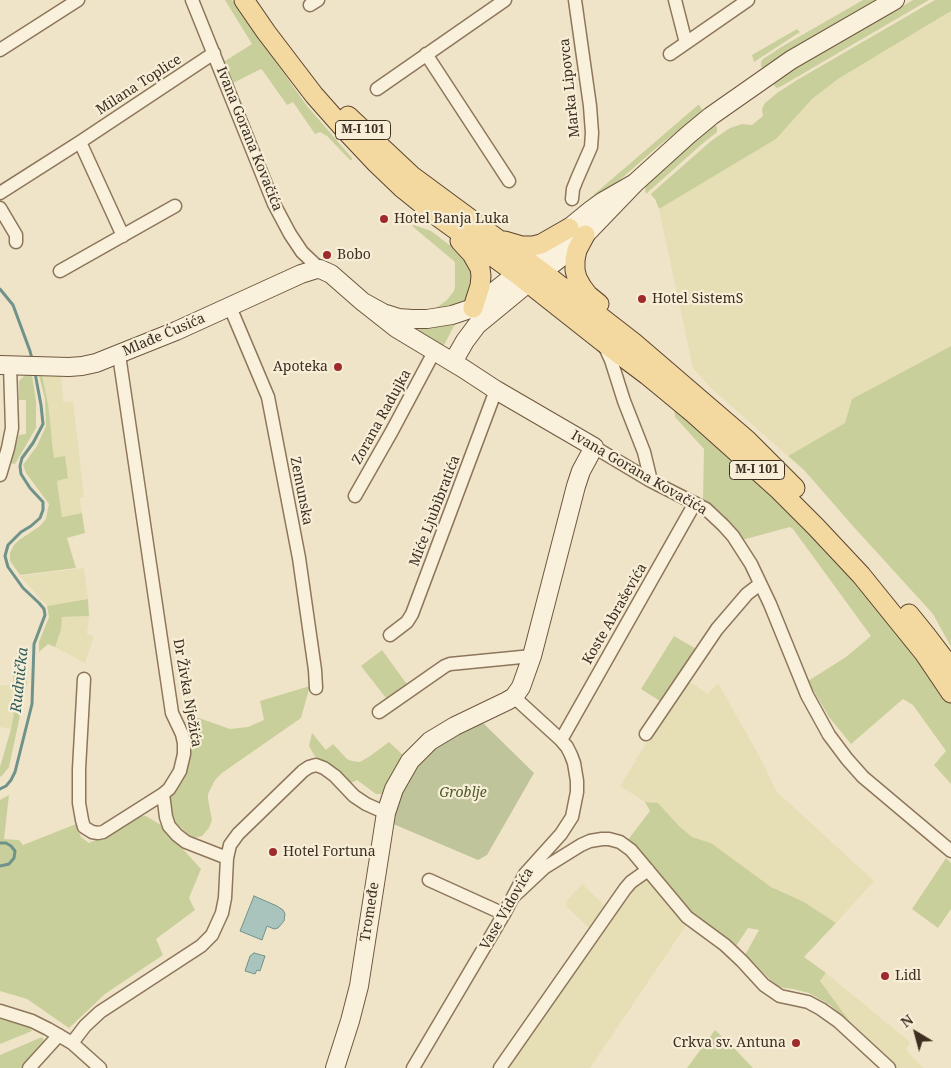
<!DOCTYPE html>
<meta charset="utf-8">
<style>
body{margin:0}
#map{position:relative;width:951px;height:1068px;overflow:hidden;background:#f0e4c8;font-family:"Noto Serif",serif}
canvas{display:block}
.north{position:absolute;left:891px;top:1008px;width:50px;height:50px;-webkit-text-stroke:4px #f7eed8;paint-order:stroke;rotate:323deg;font-size:14px;font-weight:700;line-height:20px;text-align:center;color:#3d2e20}
.north::after{content:'';display:block;margin:auto;width:18px;height:22px;background:#3d2e20;clip-path:polygon(50% 0,100% 100%,50% 72%,0 100%)}
</style>
<div id="map">
<canvas width="951" height="1068"></canvas>
<div class="north">N</div>
</div>
<script>
const c = document.querySelector('canvas').getContext('2d');
c.lineJoin = 'round';
function paint(path, color) { c.fillStyle = color; c.fill(path, 'evenodd'); }
const poly = rows => new Path2D(rows.map(r => 'M' + r).join(''));
function strokePath(path, color, width, dash) { c.strokeStyle = color; c.lineWidth = width; c.lineCap = dash ? 'butt' : 'round'; c.setLineDash(dash || []); c.stroke(path); }
function write(font, color, halo, rows, align = 'center') {
  c.font = font + ' "Noto Serif",serif'; c.lineWidth = 4.5; c.setLineDash([]); c.textBaseline = 'middle'; c.strokeStyle = halo; c.fillStyle = color; for (const [text, x, y, turn = 0] of rows) {
    c.save(); c.translate(x, y); c.rotate((+turn || 0) * Math.PI / 180); c.textAlign = isNaN(turn) ? turn : align; if (halo) c.strokeText(text, 0, 0); c.fillText(text, 0, 0); c.restore();
  }
}
paint(poly([
 [951,11,951,346,852,399,845,423,788,456,712,389,693,368,659,209,776,139,812,99,838,79],
 [42,375,61,375,63,402,73,401,84,497,80,498,82,513,62,517,57,481,68,478,65,457,54,458,53,443],
 [84,568,88,599,47,606,20,576],
 [89,616,87,634,94,636,85,663,55,647,61,630,62,617],
 [687,680,708,694,718,683,763,763,776,791,874,881,836,923,804,902,771,887,711,843,692,837,679,826,658,803,645,802,620,786,669,706],
 [13,684,19,685,11,729,0,727,0,686],
 [644,878,651,883,687,924,590,1068,504,1068,629,891],
 [582,884,607,908,592,931,567,907,566,902],
 [826,973,910,1042,906,1050,923,1068,897,1068,853,1026,820,981]
]), '#e6deb5');
paint(poly([
 [225,0,232,0,307,106,352,158,352,160,350,160,327,136,320,132,315,134,293,102,287,105,263,71,261,69,231,84,222,63,252,44],
 [863,0,878,0,794,49,763,69,761,66,761,62,763,59,783,46],
 [913,0,929,0,780,87,776,88,775,86,772,83,778,79],
 [935,0,951,0,951,11,838,79,812,99,776,139,659,209,655,199,652,196,651,194,653,192,711,141,730,128,742,124,752,125,763,116,762,109,765,103,777,93,797,80],
 [797,29,800,32,754,62,752,55],
 [698,105,699,105,703,111,655,149,614,185,559,227,555,228],
 [714,124,717,127,717,132,702,144,646,194,645,190,647,182],
 [414,225,431,231,460,253,473,271,469,297,457,307,429,313,447,300,454,291,455,286,455,262,412,226],
 [460,318,454,326,442,349,402,323],
 [951,346,951,647,933,614,852,525,804,470,788,456,845,423,852,399],
 [25,375,32,375,36,401,36,428,15,464,10,463,19,435,26,434,26,400,19,400,19,381],
 [39,375,42,375,48,404,54,458,65,456,68,478,57,481,62,517,82,513,85,533,67,538,76,568,20,575,10,561,10,553,14,545,19,540,40,526,46,519,48,508,49,504,26,473,23,465,37,446,46,426,45,399],
 [674,408,711,440,781,504,884,611,937,683,951,703,951,784,934,765,946,751,913,705,903,699,851,744,829,717,808,681,846,657,871,636,793,529,790,527,742,540,723,514,703,499,704,449,675,417],
 [88,599,89,616,62,617,61,630,55,647,48,644,39,652,39,642,49,617,47,606],
 [674,636,698,650,663,703,641,689],
 [382,650,409,687,389,702,361,666],
 [24,654,27,683,9,767,1,777,0,776,0,767,11,729,19,685,13,684,14,669,17,660],
 [310,686,301,718,222,773,215,780,208,794,208,799,212,820,209,828,202,836,194,838,189,835,172,819,169,815,170,798,172,790,187,764,192,732,185,722,193,718,199,718,230,729,248,727,264,720,260,701],
 [312,733,326,750,333,744,347,759,352,761,360,762,370,756,389,742,403,755,383,794,376,794,357,780,351,783,335,768,317,758,314,755,309,746],
 [9,795,4,839,19,840,23,845,76,824,81,837,89,843,102,837,136,816,146,816,161,825,201,869,189,898,195,910,156,939,163,955,105,994,69,1028,27,999,0,991,0,800],
 [645,802,658,803,679,826,692,837,711,843,771,887,804,902,836,923,804,957,826,973,820,981,853,1026,830,1005,809,993,793,989,778,987,745,955,759,930,748,928,736,946,683,906,627,841,650,811],
 [946,858,951,863,951,909,938,928,912,909],
 [0,1017,26,1024,32,1031,0,1044],
 [715,1030,732,1046,753,1068,687,1068],
 [42,1037,44,1040,21,1068,0,1068,0,1055]
]), '#c9cf9b');
paint(poly([
 [482,722,534,773,487,855,478,860,391,823,403,790,414,770,430,752,441,741]
]), '#bfc49a');
const water = poly([
 [254,896,277,906,283,910,285,914,284,921,278,928,274,929,267,926,262,940,240,931,254,896],
 [254,953,265,956,260,971,257,970,255,974,245,971,250,956,254,953]
]);
paint(water, '#a9c4bc');
strokePath(water, '#6f938a', 1);
strokePath(poly([
 [0,289,13,305,30,351,32,359],
 [0,789,6,786,11,780,15,772,32,704,34,644,45,615,44,609,39,603,23,588,8,567,5,556,8,545,21,532,31,526,40,518,43,510,43,502,30,488,21,474,20,466,22,458,33,443,43,424,41,405,35,373],
 [0,843,6,843,11,846,15,851,14,858,9,864,0,866]
]), '#6f938a', 3);
const street = poly([
 [192,0,274,204,290,234,302,252,320,269],
 [675,0,686,43],
 [310,5,318,0],
 [0,50,78,0],
 [426,54,509,181],
 [670,54,748,0],
 [377,89,505,0],
 [80,142,123,236],
 [0,193,80,142,214,53],
 [572,199,573,189,577,179,591,147,592,133,590,106,575,0],
 [0,208,16,235,16,242],
 [60,271,175,206],
 [230,307,268,397,299,558,315,670,316,688],
 [605,347,611,360,624,401,644,452,651,481],
 [594,447,651,481,706,509,723,525,733,536,751,564,770,604,807,695,829,735,847,759,863,777,951,851],
 [0,475,8,448,12,428,10,366],
 [355,496,392,431,434,352],
 [390,635,407,622,412,614,496,390],
 [84,679,79,769,79,803,82,820,84,827,92,832,98,833,103,832,163,794,169,789,174,781,180,771,184,754,184,743,182,734,172,713,119,355],
 [379,712,445,666,450,664,532,656],
 [646,734,717,629,747,594,760,584],
 [561,740,695,503],
 [163,794,166,817,169,826,177,835,186,842,227,858],
 [429,880,504,914],
 [513,897,544,868,581,845,590,841,602,839,609,839,620,842,631,850,687,917,725,945,742,961,764,985,780,996,808,1002,821,1009,838,1021,889,1068],
 [0,1011,32,1021,48,1029,72,1043,100,1068],
 [72,1043,85,1026,100,1012,201,946,212,935,222,913,225,898,227,858,230,845,238,834,303,771,309,767,316,765,324,768,335,776,354,796,366,804,386,813],
 [29,1068,59,1035],
 [413,1068,504,914,525,874,561,834,572,817,577,792,577,781,574,763,571,755,567,747,561,740,514,697],
 [500,1068,625,889,631,882,648,870]
]);
const secondary = poly([
 [453,362,465,341,477,325,528,283,559,259,585,235,635,183,688,135,711,116,791,60,895,0],
 [0,365,69,367,82,366,96,363,176,331,301,274,317,269,320,269,331,274,363,302,383,313,399,318,412,319,427,319,452,315,473,308,530,263,553,244,569,228,591,210,602,202,635,183],
 [335,1068,350,1021,359,986,386,813,394,789,410,761,430,741,455,726,507,701,514,697,521,687,532,656,576,486,581,471,594,447,496,390,464,369,396,328,363,302]
]);
const primary = poly([
 [244,0,266,32,314,95,345,130,377,164,401,187,437,216,517,274,603,342,647,375,693,413,779,490,816,527,861,575,924,653,951,693],
 [348,116,412,176,553,280,633,342,747,440,795,488],
 [585,235,577,250,575,260,575,270,577,278,582,287,588,295,599,304],
 [460,241,472,254,480,268,481,276,480,286,473,308],
 [505,241,522,246,533,246,541,244,569,228],
 [909,614,926,635,951,668]
]);
strokePath(street, '#8d765c', 15);
strokePath(secondary, '#6f573f', 20);
strokePath(primary, '#5b4430', 21);
strokePath(street, '#faf1dc', 12);
strokePath(secondary, '#faf1dc', 18);
strokePath(primary, '#f3d9a0', 19);
for (const [x, y, r, color] of [
 [384,219,5,"#9e2a2b"],
 [327,255,5,"#9e2a2b"],
 [642,299,5,"#9e2a2b"],
 [338,367,5,"#9e2a2b"],
 [273,852,5,"#9e2a2b"],
 [885,976,5,"#9e2a2b"],
 [796,1043,5,"#9e2a2b"]
]) { const dot = new Path2D(); dot.arc(x, y, r, 0, 2 * Math.PI); c.fillStyle = color; c.fill(dot); strokePath(dot, '#f7eed8', 2); }
for (const [x, y, w] of [
 [363,130,55],
 [757,470,55]
]) { const box = new Path2D(); box.roundRect(x - w / 2, y - 9.5, w, 19, 4); c.fillStyle = '#f7eed8'; c.fill(box); strokePath(box, '#3d2e20', 1); }
write('bold 12px', '#3d2e20', null, [
 ["M-I 101",363,130],
 ["M-I 101",757,470]
]);
write('14px', '#3d2e20', '#f7eed8', [
 ["Milana Toplice",139,85,-33],
 ["Marka Lipovca",570,88,-96],
 ["Ivana Gorana Kovačića",249,139,68],
 ["Mlađe Ćusića",164,335,-23],
 ["Zorana Radujka",382,417,-61],
 ["Ivana Gorana Kovačića",639,473,30],
 ["Zemunska",301,491,79],
 ["Miće Ljubibratića",435,511,-69],
 ["Koste Abraševića",615,614,-60],
 ["Dr Živka Nježića",187,693,80],
 ["Vase Vidovića",507,909,-60],
 ["Tromeđe",370,912,-81]
]);
write('14px', '#3d2e20', '#f7eed8', [
 ["Hotel Banja Luka",394,219],
 ["Bobo",337,255],
 ["Hotel SistemS",652,299],
 ["Apoteka",328,367,"right"],
 ["Hotel Fortuna",283,852],
 ["Lidl",895,976],
 ["Crkva sv. Antuna",786,1043,"right"]
], 'left');
write('italic 14px', '#4d5a26', '#f7eed8', [
 ["Groblje",463,793]
]);
write('italic 15px', '#2f5d5a', '#f7eed8', [
 ["Rudnička",20,680,-84]
]);
</script>
